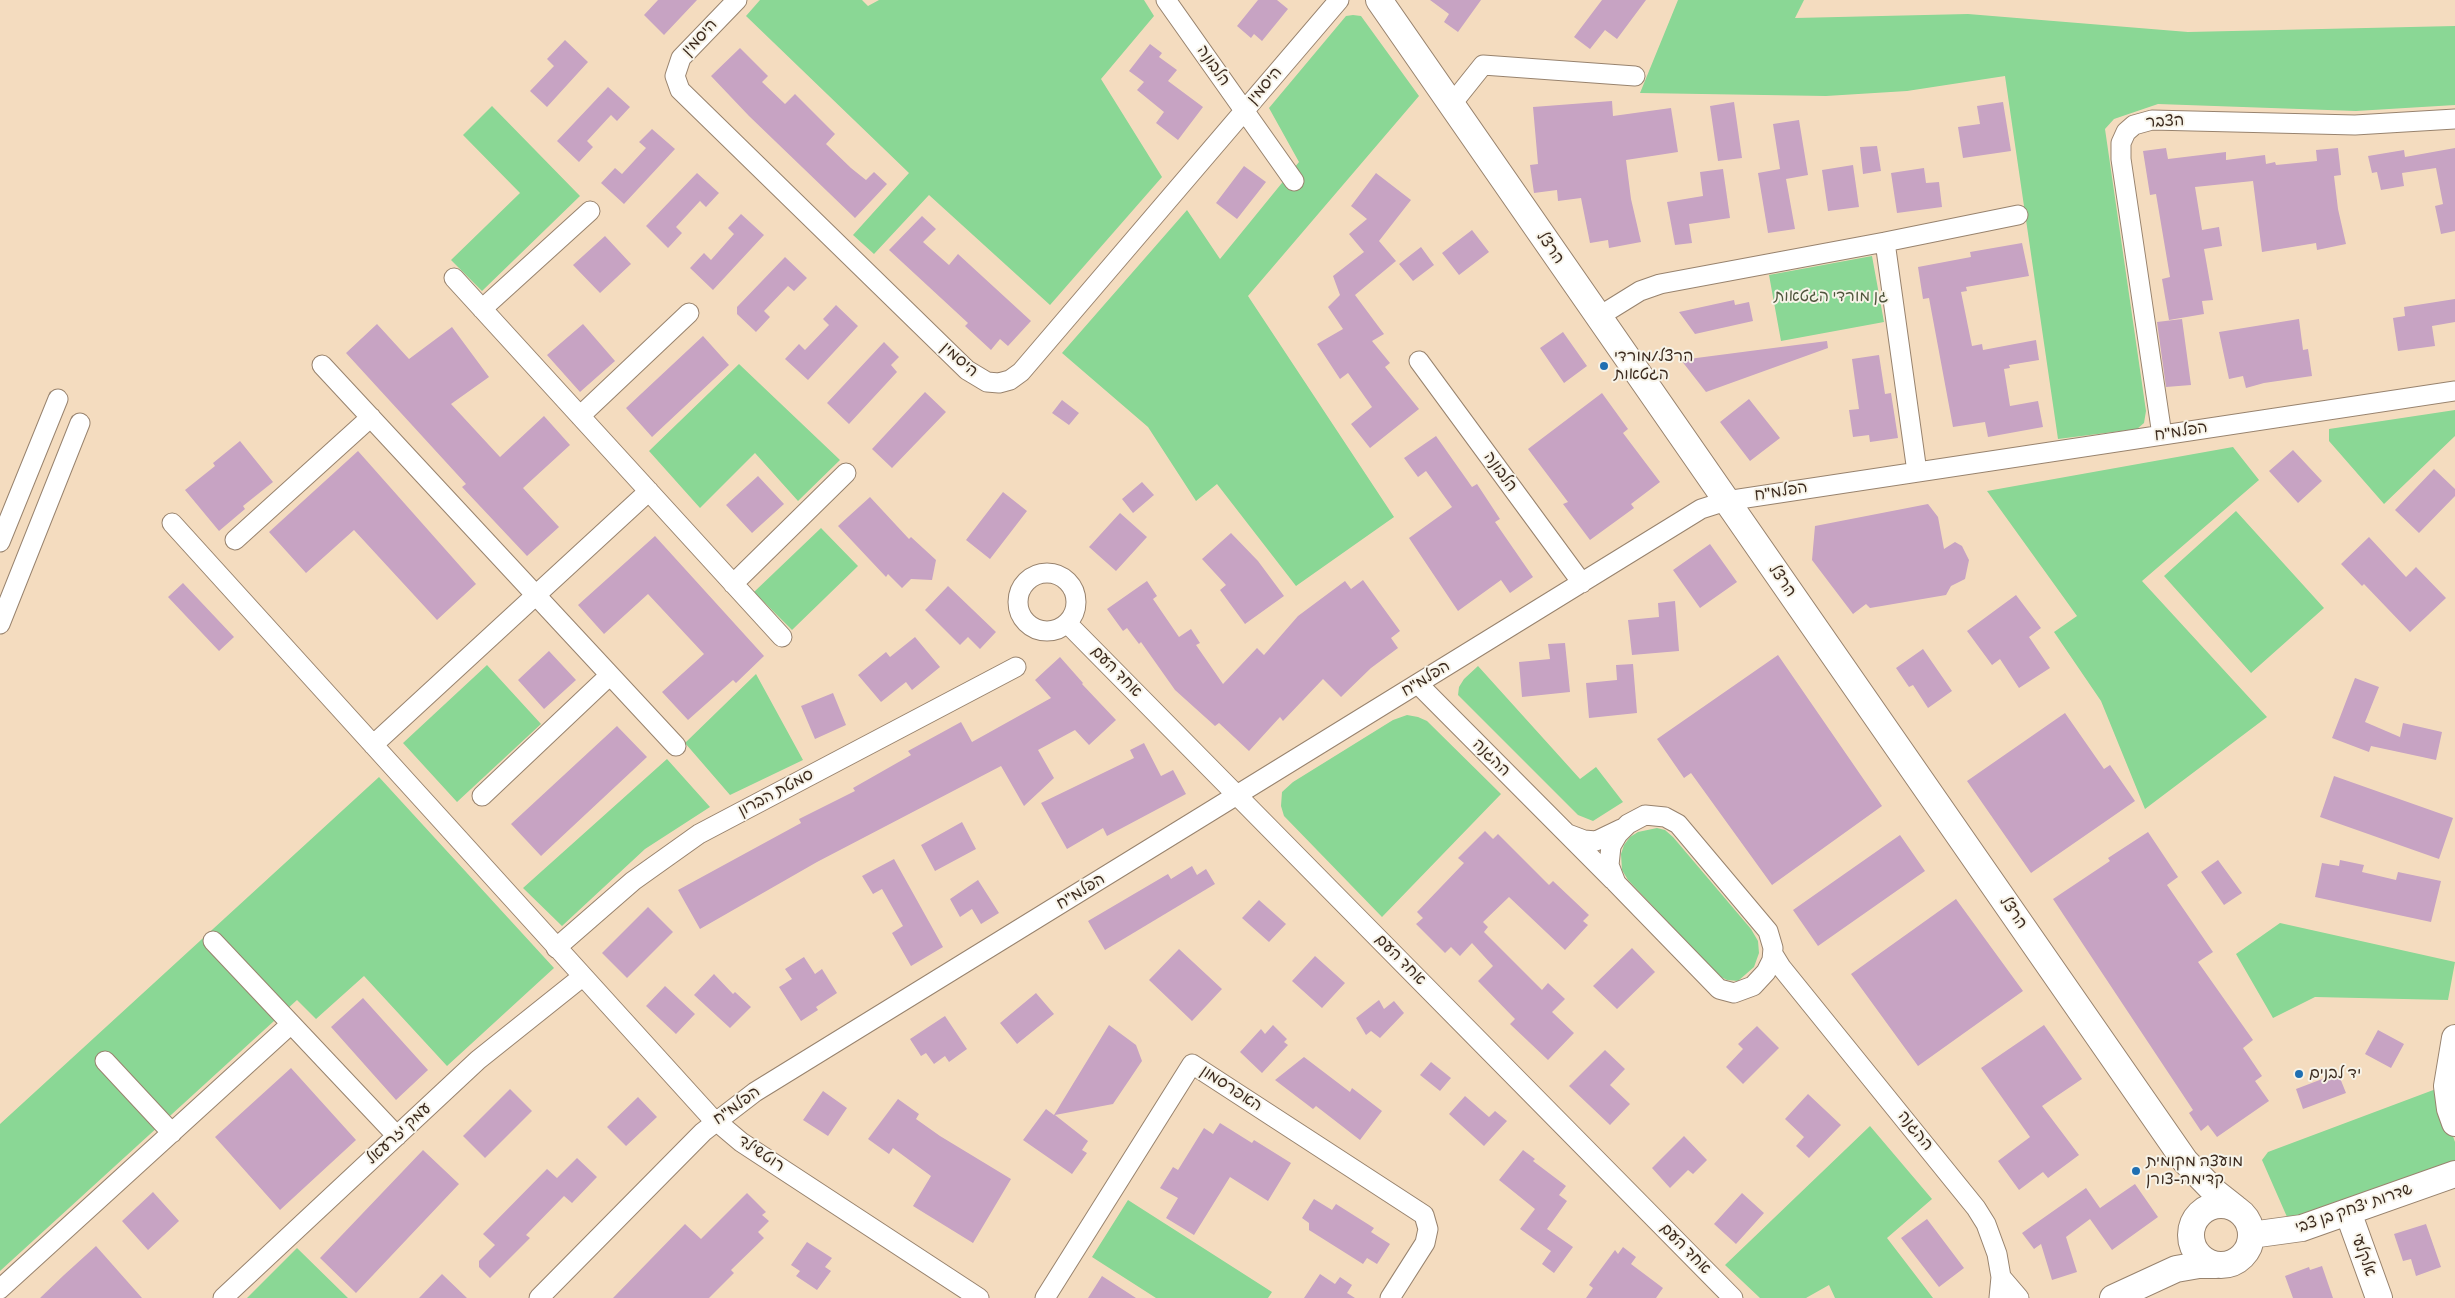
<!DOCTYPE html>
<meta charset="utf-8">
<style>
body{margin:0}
canvas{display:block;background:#f4dcbf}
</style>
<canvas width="2455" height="1298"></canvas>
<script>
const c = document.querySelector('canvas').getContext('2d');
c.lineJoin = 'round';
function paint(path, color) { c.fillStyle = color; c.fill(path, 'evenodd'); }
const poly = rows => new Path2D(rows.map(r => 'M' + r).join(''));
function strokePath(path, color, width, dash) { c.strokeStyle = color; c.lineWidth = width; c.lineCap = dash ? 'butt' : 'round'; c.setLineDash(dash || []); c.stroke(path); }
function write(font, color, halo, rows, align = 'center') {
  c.font = font + ' Itim,"Playpen Sans Hebrew",sans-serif'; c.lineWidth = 4; c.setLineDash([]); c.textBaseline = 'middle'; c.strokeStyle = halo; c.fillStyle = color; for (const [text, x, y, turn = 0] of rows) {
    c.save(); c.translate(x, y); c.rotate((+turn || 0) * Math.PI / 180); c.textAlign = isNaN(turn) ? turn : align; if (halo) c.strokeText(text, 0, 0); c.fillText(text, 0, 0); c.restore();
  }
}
paint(poly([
 [760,0,862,0,868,6,879,0,1144,0,1154,16,1101,79,1162,177,1050,305,929,195,874,254,853,235,909,173,746,16],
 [1678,0,1804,0,1795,18,1968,14,2188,32,2455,26,2455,105,2356,111,2158,104,2114,119,2105,129,2146,411,2144,423,2137,429,2058,439,2005,76,1907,91,1826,96,1640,93],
 [1353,15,1361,16,1419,96,1248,296,1394,517,1296,586,1217,484,1196,501,1148,427,1062,353,1187,210,1220,259,1299,162,1269,108,1346,16],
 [492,106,580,196,482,291,451,260,520,193,463,135],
 [1872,256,1884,322,1781,341,1769,275],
 [739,364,840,460,798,501,755,453,700,508,649,451],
 [2455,410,2455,436,2384,504,2329,441,2329,429],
 [2233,447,2259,480,2142,581,2267,717,2145,809,2101,701,2054,632,2077,616,1987,491],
 [2236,511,2324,608,2251,673,2164,576],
 [821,528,858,566,792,630,754,592],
 [487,665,541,724,457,802,403,743],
 [1478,666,1580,779,1596,767,1623,802,1593,821,1578,815,1458,695,1459,687,1464,679],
 [756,674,803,760,730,795,685,743],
 [1407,715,1418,717,1427,721,1501,794,1382,917,1284,816,1281,806,1282,792,1293,782,1393,720],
 [667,759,710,807,645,849,562,926,523,888],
 [379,777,554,968,447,1066,364,976,316,1019,297,1000,0,1271,0,1124],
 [1657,828,1665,830,1673,837,1751,929,1758,941,1759,953,1754,967,1738,981,1727,980,1719,976,1628,880,1622,870,1621,854,1624,845,1630,837,1638,832],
 [2280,923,2455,962,2448,1000,2315,997,2273,1018,2236,954],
 [2436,1089,2455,1142,2455,1168,2291,1226,2262,1160,2268,1152],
 [1870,1126,1932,1199,1887,1238,1933,1298,1835,1298,1829,1285,1806,1298,1760,1298,1725,1265],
 [1128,1200,1272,1292,1268,1298,1156,1298,1092,1257],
 [297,1248,348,1298,247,1298]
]), '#8ad795');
paint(poly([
 [658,0,697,0,664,35,644,15],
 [1258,0,1277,0,1288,9,1262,41,1254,34,1251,38,1237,26],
 [1430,0,1481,0,1458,32,1444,22,1449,14],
 [1602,0,1646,0,1617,39,1605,30,1590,49,1574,37],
 [565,40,588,62,547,107,530,91,554,66,547,59],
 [1150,44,1162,53,1159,57,1177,70,1168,81,1203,107,1178,140,1156,123,1164,112,1137,90,1144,82,1129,71],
 [740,48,768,76,762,82,785,104,795,94,835,134,826,144,851,168,866,180,874,172,887,184,855,218,749,116,711,76],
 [608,87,630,107,617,121,611,115,587,141,593,147,579,162,557,141],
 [1612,101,1613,116,1671,108,1678,152,1626,160,1631,199,1641,242,1609,248,1608,240,1590,243,1581,198,1558,201,1557,190,1534,193,1530,165,1538,164,1533,107],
 [1734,102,1742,158,1718,161,1710,106],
 [2003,102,2011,151,1963,158,1958,127,1980,124,1977,106],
 [1799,120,1808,175,1786,179,1795,229,1768,233,1758,173,1780,169,1773,124],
 [652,129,675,149,624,204,601,183,615,168,622,174,646,148,639,142],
 [1877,146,1881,171,1863,174,1860,147],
 [2166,148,2168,159,2226,152,2226,160,2265,155,2266,164,2275,162,2276,165,2317,161,2316,150,2338,148,2341,175,2334,176,2338,209,2346,244,2317,250,2316,243,2262,252,2253,181,2195,187,2202,230,2219,227,2222,246,2204,249,2213,300,2202,301,2204,314,2169,320,2162,279,2170,277,2156,194,2150,195,2143,151],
 [2455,148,2455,231,2441,234,2435,206,2443,204,2436,168,2402,173,2404,186,2381,190,2377,172,2372,173,2368,156,2404,150,2405,157],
 [1853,165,1859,207,1828,211,1822,170],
 [1244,166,1266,182,1237,219,1216,203],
 [1924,168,1926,183,1939,182,1942,207,1897,213,1891,173],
 [1723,169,1730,218,1689,224,1692,243,1675,245,1667,202,1703,196,1700,172],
 [697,173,719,193,706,207,700,201,676,227,682,233,668,248,646,226],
 [1376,173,1411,200,1379,241,1396,261,1355,295,1384,334,1372,341,1390,363,1385,367,1419,409,1370,448,1351,424,1372,407,1348,373,1340,379,1317,344,1343,329,1328,307,1340,295,1333,276,1364,252,1349,234,1367,219,1351,206],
 [741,214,764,235,713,290,690,268,704,253,711,260,734,234,728,228],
 [922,216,936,229,923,242,949,265,958,254,1031,321,1008,346,1000,339,991,350,965,326,968,323,889,250],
 [1472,230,1489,252,1459,275,1442,253],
 [605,236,631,264,600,293,573,265],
 [2022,243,2029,276,1966,287,1967,291,1961,292,1972,346,1982,344,1983,350,2036,340,2039,360,2009,365,2010,368,2004,369,2010,406,2038,401,2043,427,1988,437,1985,422,1953,427,1929,298,1923,299,1918,267,1971,257,1970,252],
 [1421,247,1434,265,1413,281,1399,264],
 [785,257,807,278,794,291,788,286,764,311,770,317,756,332,737,314,737,307],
 [2455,299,2455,322,2432,326,2435,346,2398,351,2393,318,2405,316,2404,307],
 [1734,300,1735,305,1749,302,1753,321,1695,334,1679,312],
 [836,305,858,326,808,380,785,359,799,344,805,350,829,325,823,319],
 [2182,319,2191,385,2166,387,2157,322],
 [2299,319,2303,350,2308,349,2312,376,2264,383,2246,388,2243,376,2229,379,2219,332],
 [377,324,409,359,452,327,489,377,451,404,500,457,544,416,570,445,523,488,559,527,527,556,462,487,466,484,346,353],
 [583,324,615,361,580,392,547,355],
 [1563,332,1587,366,1564,383,1540,348],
 [703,336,729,365,652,437,626,408],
 [1827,341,1828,348,1706,392,1681,360],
 [884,342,899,357,891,365,897,372,849,424,827,403],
 [1879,355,1885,394,1891,393,1898,438,1870,442,1869,435,1853,437,1849,410,1859,409,1852,359],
 [925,392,946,412,892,468,872,449],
 [1602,393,1628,429,1623,433,1660,482,1631,504,1634,508,1590,540,1563,504,1568,502,1528,449],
 [1749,399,1780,438,1750,461,1720,422],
 [1062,400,1079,413,1069,425,1052,413],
 [1436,436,1472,487,1477,484,1500,519,1495,522,1533,577,1510,593,1501,580,1458,611,1409,538,1452,507,1426,471,1418,477,1404,458],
 [240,441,273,482,243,506,245,509,219,531,185,490,215,466,213,463],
 [2293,450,2322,481,2298,503,2269,471],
 [358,451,476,584,437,620,354,530,306,573,269,532],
 [2434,469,2455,489,2455,496,2419,533,2395,510],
 [758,476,784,504,752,533,726,505],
 [1142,482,1154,495,1133,513,1122,499],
 [1003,492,1027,511,990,559,966,540],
 [870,497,909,539,911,537,936,560,932,580,911,579,902,588,888,574,886,577,838,526],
 [1928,504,1938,517,1944,549,1955,542,1962,546,1969,560,1965,579,1951,586,1946,595,1870,608,1866,604,1853,614,1812,560,1815,526],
 [1120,513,1147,537,1116,571,1089,547],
 [1231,533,1258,561,1284,596,1245,624,1220,590,1226,585,1202,559],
 [655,536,764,656,736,683,733,680,688,720,662,692,704,654,648,594,604,634,578,605],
 [2369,537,2406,577,2416,567,2446,598,2410,632,2364,584,2362,586,2341,564],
 [1710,544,1737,582,1700,608,1673,570],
 [1363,580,1400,631,1391,638,1398,648,1371,668,1341,697,1323,679,1283,721,1280,717,1249,751,1219,723,1215,726,1175,690,1141,642,1139,644,1127,628,1123,631,1107,609,1147,581,1157,596,1153,599,1179,637,1191,629,1200,643,1196,645,1223,684,1257,648,1264,655,1298,616,1345,581,1351,589],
 [183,583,234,637,219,651,168,597],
 [948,586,996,632,980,649,968,637,960,645,925,610],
 [2016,595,2041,628,2029,637,2050,668,2019,688,2000,659,1992,665,1967,631],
 [1675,601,1679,651,1632,655,1628,620,1659,617,1658,603],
 [915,637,940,667,912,690,906,682,881,702,858,675,886,652,890,657],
 [1565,643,1570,692,1522,697,1519,662,1550,659,1548,644],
 [1923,649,1952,691,1928,708,1913,685,1909,687,1896,668],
 [549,651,576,680,544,709,518,680],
 [1778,655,1882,806,1772,885,1691,773,1684,778,1657,739],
 [1060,657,1083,683,1082,684,1116,720,1089,745,1075,730,1038,750,1054,778,1024,806,1001,766,817,862,700,929,678,890,801,823,799,819,855,791,853,788,911,755,908,751,961,722,972,742,1051,698,1035,680],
 [1633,664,1637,713,1589,718,1586,683,1617,680,1616,665],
 [2355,678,2379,687,2365,722,2400,737,2403,723,2442,732,2436,760,2371,746,2369,752,2332,738],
 [833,693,846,725,815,739,801,706],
 [2065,713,2104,769,2110,765,2135,801,2031,873,1967,781],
 [617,726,647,757,541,856,511,824],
 [1144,743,1161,776,1173,770,1186,794,1107,836,1103,828,1067,849,1041,803,1134,758,1130,750],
 [2334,776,2453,818,2439,859,2320,817],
 [962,822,976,849,935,871,921,845],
 [1485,831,1493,839,1498,834,1549,885,1553,881,1589,915,1583,921,1588,925,1565,950,1509,897,1483,922,1488,927,1484,932,1542,990,1548,983,1565,999,1552,1012,1574,1033,1548,1060,1510,1024,1515,1019,1478,981,1493,966,1472,943,1460,956,1451,947,1445,953,1416,924,1423,918,1417,912,1464,863,1458,858],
 [2148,832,2178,877,2167,885,2213,952,2198,962,2253,1040,2243,1048,2262,1076,2255,1081,2269,1101,2217,1137,2208,1125,2201,1131,2189,1113,2193,1110,2053,899,2110,861,2108,858],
 [1900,835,1925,871,1818,946,1793,910],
 [894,859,943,947,911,966,892,933,903,926,882,889,873,894,862,876],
 [2218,860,2242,893,2224,905,2201,872],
 [2340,860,2364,865,2362,872,2396,880,2398,872,2441,881,2431,922,2315,897,2322,863,2339,866],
 [1192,866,1197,875,1206,869,1215,884,1105,950,1088,921,1168,874,1171,879],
 [978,880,999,913,981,924,972,909,960,917,950,899],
 [1956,899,2023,991,1918,1066,1851,974],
 [1259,900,1286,924,1269,942,1242,918],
 [648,907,673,932,627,978,602,953],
 [1632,948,1655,972,1617,1009,1593,986],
 [1179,949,1222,989,1192,1021,1149,980],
 [1315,956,1345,983,1322,1008,1292,981],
 [804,957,815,974,822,969,837,993,816,1007,818,1010,801,1021,779,987,792,979,785,969],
 [714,974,733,994,735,992,751,1007,730,1028,694,995],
 [665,986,695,1014,676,1034,646,1006],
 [1036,993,1054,1014,1017,1044,1000,1023],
 [363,998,428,1070,396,1100,331,1027],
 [1379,1000,1384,1009,1394,1001,1404,1013,1380,1038,1371,1031,1366,1035,1356,1018],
 [945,1016,967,1049,949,1062,945,1056,934,1064,926,1053,921,1056,910,1039],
 [1109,1025,1136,1045,1142,1061,1113,1104,1055,1115,1088,1141,1082,1150,1087,1153,1072,1174,1023,1140,1046,1109,1054,1115],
 [1273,1025,1287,1039,1284,1042,1288,1045,1262,1073,1240,1052,1261,1029,1265,1034],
 [2044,1025,2082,1079,2042,1106,2079,1155,2048,1178,2043,1172,2019,1190,1998,1161,2030,1137,1981,1068],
 [1757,1026,1779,1048,1743,1084,1726,1067,1743,1049,1738,1044],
 [2378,1030,2404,1044,2391,1068,2365,1054],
 [1605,1050,1625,1069,1610,1085,1630,1104,1610,1125,1569,1086],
 [1304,1057,1350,1092,1352,1088,1382,1111,1360,1140,1316,1106,1313,1109,1275,1080],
 [1431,1062,1451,1078,1440,1091,1420,1075],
 [291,1068,356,1140,280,1210,215,1137],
 [2338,1073,2346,1093,2303,1109,2296,1089],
 [510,1089,532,1111,485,1158,463,1136],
 [823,1091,847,1108,828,1136,803,1120],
 [1808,1094,1841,1125,1809,1158,1796,1146,1804,1137,1785,1119],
 [1465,1096,1489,1117,1495,1111,1507,1121,1484,1146,1449,1114],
 [638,1097,657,1117,626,1146,607,1127],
 [898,1099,919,1114,916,1119,940,1136,1011,1179,973,1243,913,1206,931,1176,893,1148,889,1154,868,1139],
 [1220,1123,1252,1143,1254,1140,1291,1163,1268,1201,1230,1177,1194,1235,1166,1218,1178,1198,1160,1188,1173,1167,1178,1170,1204,1128,1213,1134],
 [1684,1136,1707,1160,1693,1174,1688,1170,1670,1188,1652,1168],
 [423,1150,459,1184,356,1293,320,1258],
 [1523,1150,1535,1159,1533,1161,1566,1186,1559,1195,1567,1201,1547,1229,1573,1247,1554,1273,1542,1264,1551,1251,1520,1229,1535,1209,1499,1180],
 [577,1158,597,1177,572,1203,564,1196,526,1235,530,1238,490,1278,479,1267,479,1261,495,1245,483,1234,547,1169,557,1178],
 [2135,1184,2158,1217,2112,1250,2090,1219,2066,1237,2077,1272,2052,1280,2041,1244,2034,1249,2022,1233,2086,1188,2100,1208],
 [153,1192,179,1221,148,1250,122,1221],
 [747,1193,766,1212,762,1215,769,1221,758,1232,764,1238,731,1270,734,1273,709,1298,613,1298,685,1224,701,1239],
 [1742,1193,1764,1213,1736,1244,1714,1224],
 [1314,1199,1332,1210,1336,1204,1374,1228,1371,1232,1390,1244,1377,1264,1367,1258,1363,1264,1309,1230,1309,1223,1302,1218],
 [1927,1219,1964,1268,1939,1287,1901,1238],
 [2426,1224,2441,1267,2416,1276,2411,1259,2403,1261,2394,1234],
 [807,1242,832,1258,825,1267,831,1271,817,1290,796,1276,800,1271,791,1265],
 [96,1246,142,1298,40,1298,64,1275],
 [1623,1247,1636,1257,1631,1264,1663,1288,1656,1298,1586,1298,1593,1288,1589,1285,1615,1250,1618,1254],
 [2322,1266,2333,1298,2293,1298,2285,1276,2309,1267,2310,1270],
 [442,1274,467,1298,419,1298],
 [1320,1274,1335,1284,1340,1277,1352,1285,1347,1293,1355,1298,1304,1298],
 [1102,1276,1136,1298,1088,1298]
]), '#c7a3c3');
const street = poly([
 [737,0,681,58,675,76,680,90,967,370,987,382,999,383,1010,380,1021,372,1339,0],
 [1166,0,1294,181],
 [1451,105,1483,65,1635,76],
 [1885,242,2018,215],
 [454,278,782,637],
 [482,309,590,211],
 [1598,317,1640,291,1660,284,1885,242,1917,472],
 [1419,361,1582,583],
 [322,365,676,746],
 [580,416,689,313],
 [2162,435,2121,159,2121,143,2126,132,2134,125,2152,120,2355,125,2455,119],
 [172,523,709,1115,741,1142,979,1298],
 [235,540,371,417],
 [0,542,58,399],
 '1018 602a29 29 0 1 1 58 0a29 29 0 1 1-58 0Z',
 [733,584,846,473],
 [1067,623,1733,1298],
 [0,624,80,423],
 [1418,684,1613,880],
 [373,745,649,491],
 [482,796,610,675],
 [1645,815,1665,817,1678,824,1768,931,1773,948,1772,960,1766,972,1753,986,1734,993,1719,989,1616,883,1609,865,1611,846,1618,834,1628,824,1645,815],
 [1568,834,1584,840,1596,841,1621,829],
 [213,941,397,1136],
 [556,948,633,881,699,834,1016,667],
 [1773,954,1781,967,1976,1208,1986,1224,1997,1254,2001,1277,1999,1298],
 [105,1061,172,1133],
 [2001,1277,2019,1298],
 [0,1289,291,1024],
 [223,1298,478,1060,582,977],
 [539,1298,703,1132,755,1092,1701,509,1726,501,2455,391],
 [1045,1298,1192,1064,1424,1215,1428,1229,1425,1243,1390,1298]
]);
const secondary = poly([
 [1379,0,2185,1161,2216,1193,2235,1208],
 [2455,1038,2447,1086,2450,1109,2455,1123],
 '2191 1235a30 30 0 1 1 60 0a30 30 0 1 1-60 0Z',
 [2348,1212,2379,1298],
 [2251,1235,2302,1228,2455,1174],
 [2113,1298,2176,1269,2199,1265,2216,1265]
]);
strokePath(street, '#98836e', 21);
strokePath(secondary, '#98836e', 28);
strokePath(street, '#fff', 19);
strokePath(secondary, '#fff', 26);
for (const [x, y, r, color] of [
 [1604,366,5,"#1f6fb2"],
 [2299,1074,5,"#1f6fb2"],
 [2136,1171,5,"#1f6fb2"]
]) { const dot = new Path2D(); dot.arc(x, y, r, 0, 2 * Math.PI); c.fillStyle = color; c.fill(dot); strokePath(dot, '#f7f3e8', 2); }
write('16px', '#3b2a1e', '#f7f3e8', [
 ["היסמין",700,38,-47],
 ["הלבונה",1213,66,55],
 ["היסמין",1265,86,-49],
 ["הצבר",2165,122,-3],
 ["הרצל",1550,248,55],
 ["היסמין",959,360,41],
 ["הפלמ\"ח",2181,432,-9],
 ["הלבונה",1500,472,54],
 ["הפלמ\"ח",1781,492,-9],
 ["הרצל",1782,581,55],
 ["אחד העם",1116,672,45],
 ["הפלמ\"ח",1426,679,-32],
 ["ההגנה",1491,758,45],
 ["סמטת הברון",776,793,-28],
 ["הפלמ\"ח",1081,892,-32],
 ["הרצל",2013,913,55],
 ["אחד העם",1400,960,45],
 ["האפרסמון",1231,1089,33],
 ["הפלמ\"ח",737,1106,-36],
 ["ההגנה",1915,1131,51],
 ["עמק יזרעאל",399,1134,-43],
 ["רוטשילד",761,1154,34],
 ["שדרות יצחק בן צבי",2354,1209,-19],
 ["אחד העם",1685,1249,45],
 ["אלקלעי",2363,1255,70]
]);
write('16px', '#4f553c', '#f7f3e8', [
 ["גן מורדי הגטאות",1831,297]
]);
write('16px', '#3b2a1e', '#f7f3e8', [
 ["הרצל/מורדי",1614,357],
 ["הגטאות",1614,375],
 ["יד לבנים",2309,1074],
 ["מועצה מקומית",2146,1162],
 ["קדימה-צורן",2146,1180]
], 'left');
</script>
